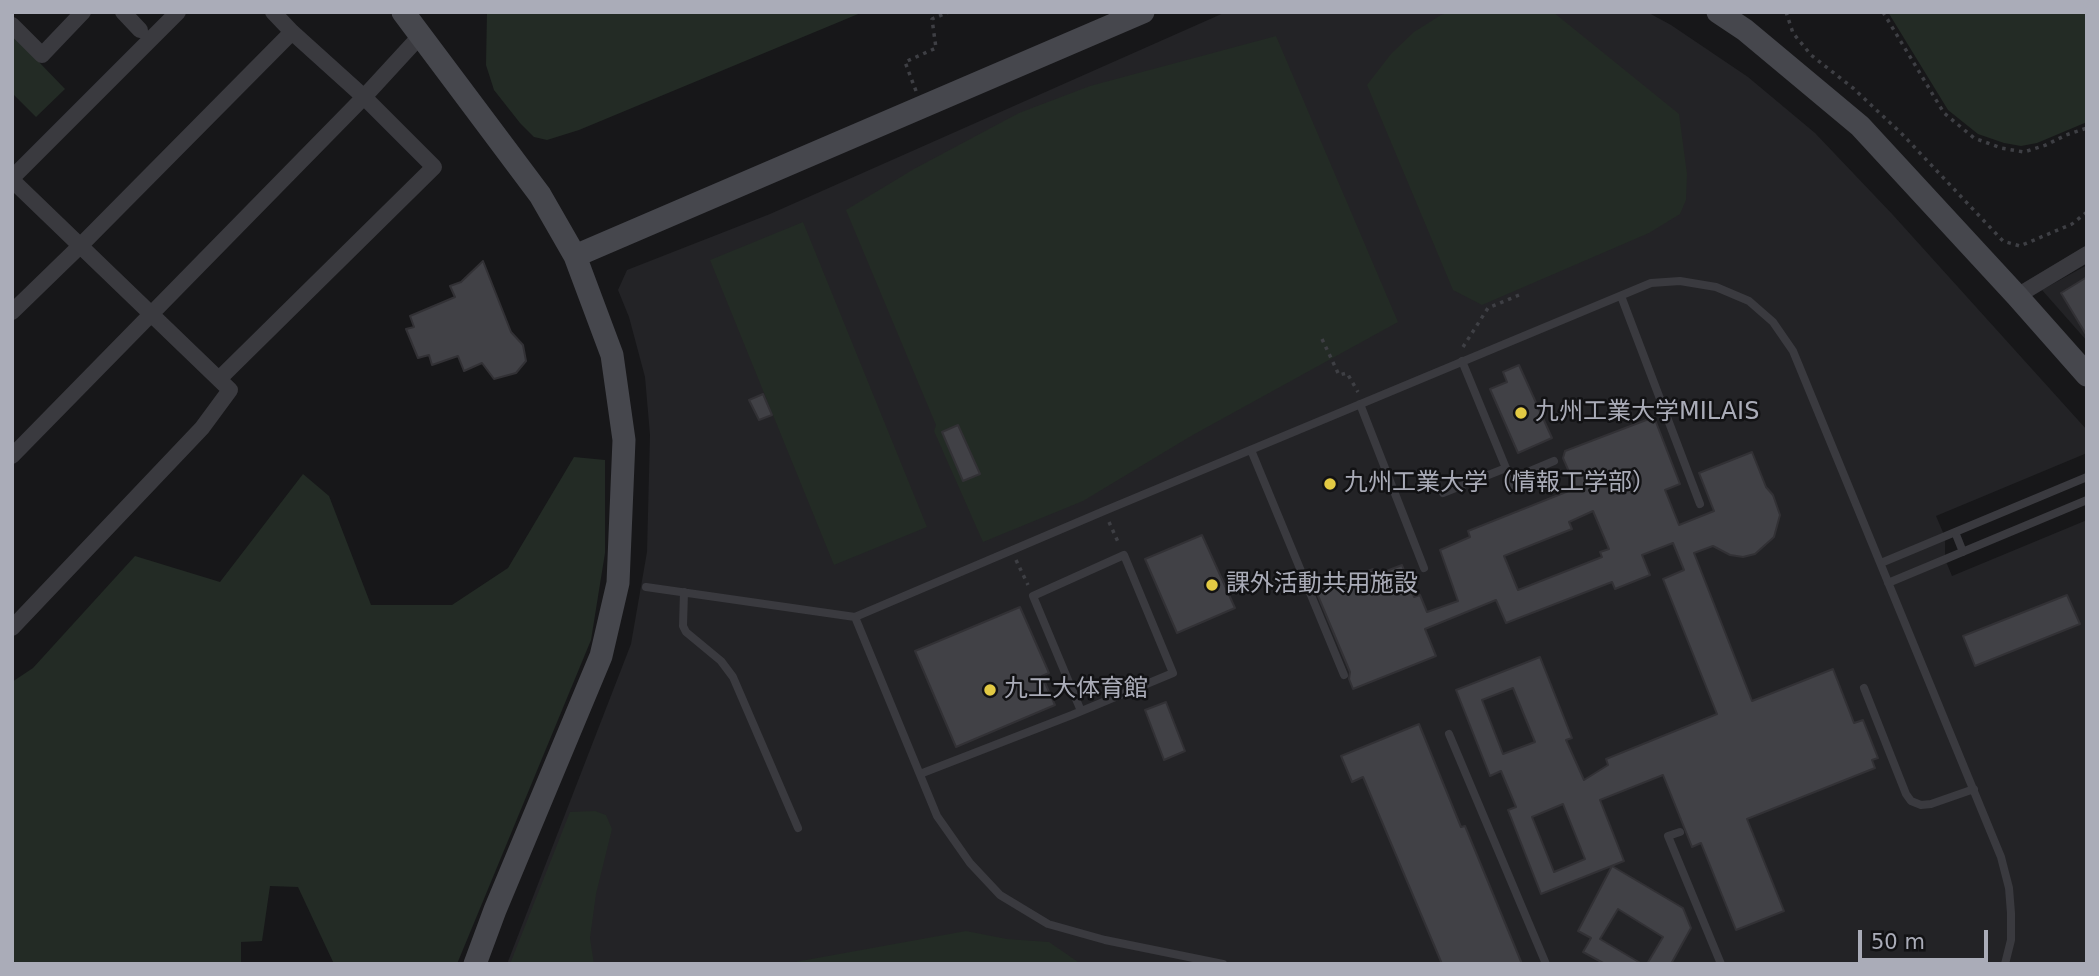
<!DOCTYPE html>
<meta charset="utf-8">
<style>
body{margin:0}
#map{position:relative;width:2099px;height:976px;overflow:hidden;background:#171719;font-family:"DejaVu Sans",sans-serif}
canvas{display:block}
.frame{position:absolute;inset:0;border:14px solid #aaacb8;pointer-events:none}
.scale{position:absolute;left:1858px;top:930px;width:130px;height:32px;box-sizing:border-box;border:4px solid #aaacb8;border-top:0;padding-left:9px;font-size:21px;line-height:24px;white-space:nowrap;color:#aaacb8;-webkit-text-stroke:5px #121214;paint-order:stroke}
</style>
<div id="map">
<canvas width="2099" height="976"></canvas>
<div class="frame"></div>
<div class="scale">50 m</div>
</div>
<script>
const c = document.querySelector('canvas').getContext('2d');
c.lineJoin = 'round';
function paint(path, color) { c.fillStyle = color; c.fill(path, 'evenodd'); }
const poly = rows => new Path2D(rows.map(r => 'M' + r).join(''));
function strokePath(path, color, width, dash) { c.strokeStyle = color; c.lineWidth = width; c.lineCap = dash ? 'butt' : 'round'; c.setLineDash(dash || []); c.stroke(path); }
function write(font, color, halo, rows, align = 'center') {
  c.font = font + ' "DejaVu Sans","Noto Sans JP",sans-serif'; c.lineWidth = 5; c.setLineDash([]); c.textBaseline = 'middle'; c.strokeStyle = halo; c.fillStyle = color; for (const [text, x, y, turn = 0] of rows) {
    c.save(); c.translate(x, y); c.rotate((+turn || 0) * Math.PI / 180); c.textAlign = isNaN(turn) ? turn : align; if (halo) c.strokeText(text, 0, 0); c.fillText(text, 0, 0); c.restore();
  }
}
paint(poly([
 [1226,12,1647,12,1671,25,1748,77,1815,133,1893,215,2087,430,2087,453,1936,516,1945,537,1945,559,1952,576,2087,520,2087,964,507,964,631,644,647,552,650,435,645,377,629,317,618,290,627,270,770,214],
 [2087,265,2087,341,2042,290]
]), '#232326');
paint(poly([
 [487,12,863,12,579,130,547,140,534,137,520,123,494,90,486,65],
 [1450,12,1553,12,1679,114,1687,174,1686,200,1680,214,1649,233,1482,305,1453,290,1367,85,1391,54,1414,32,1441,15],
 [1888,12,2087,12,2087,122,2037,143,2021,146,2004,143,1978,134,1948,110],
 [12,34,65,89,36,117,12,93],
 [1276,36,1398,322,1191,436,1083,501,983,542,934,431,936,425,846,210,914,169,1019,113,1090,86],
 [803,222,927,527,834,565,710,260],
 [574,457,605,460,605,553,591,640,457,964,334,964,298,887,270,886,262,941,241,942,241,964,12,964,12,682,33,668,135,556,220,582,303,474,329,496,371,605,452,605,508,568],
 [595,811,606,815,612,829,596,894,590,938,594,964,510,964,570,812],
 [966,931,1007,939,1049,942,1081,964,784,964]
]), '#232b25');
const building = poly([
 [483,261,511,332,523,345,526,361,516,373,494,379,482,363,464,371,458,356,432,365,429,355,418,358,406,329,414,327,410,316,455,297,450,286,461,282,483,261],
 [2087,277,2087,336,2061,293,2087,277],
 [1519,365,1552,438,1518,453,1490,389,1507,382,1503,372,1519,365],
 [763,394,772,415,759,420,749,400,763,394],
 [1654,417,1680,484,1665,490,1679,525,1714,511,1699,473,1752,452,1766,487,1773,495,1780,515,1774,537,1755,554,1743,557,1730,555,1713,546,1694,553,1752,701,1833,669,1854,723,1863,720,1878,758,1872,760,1875,768,1747,819,1784,911,1736,930,1701,843,1692,847,1663,775,1600,800,1624,861,1541,894,1508,810,1516,807,1501,771,1490,776,1456,690,1540,657,1572,738,1566,740,1584,780,1608,765,1606,759,1717,714,1663,579,1684,570,1673,543,1642,555,1650,575,1615,589,1612,582,1506,623,1496,600,1425,629,1436,656,1353,689,1349,679,1350,672,1316,591,1373,569,1376,575,1402,565,1414,597,1420,595,1427,612,1458,601,1440,550,1470,537,1468,531,1576,488,1563,458,1565,451,1654,417],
 [1593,511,1609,549,1600,552,1602,557,1518,590,1504,556,1572,529,1569,522,1593,511],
 [1513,688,1535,742,1503,754,1482,700,1513,688],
 [1563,804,1585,859,1554,872,1532,817,1563,804],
 [958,425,980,474,963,481,942,432,958,425],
 [1202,535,1235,608,1177,633,1145,559,1202,535],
 [2067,595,2080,624,1975,666,1963,636,2067,595],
 [1020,607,1049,673,1042,676,1055,705,956,747,915,651,1020,607],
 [1166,702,1185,751,1164,760,1145,710,1166,702],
 [1419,724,1461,827,1465,826,1522,964,1442,964,1363,777,1352,782,1341,756,1419,724],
 [1612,866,1683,908,1691,928,1671,964,1647,964,1663,937,1618,909,1600,939,1642,964,1605,964,1583,952,1591,938,1578,931,1612,866]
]);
paint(building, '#414146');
strokePath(building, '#323135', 2);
strokePath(poly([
 [1786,12,1793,33,1811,55,1853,88,1902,134,2003,241,2020,246,2072,224,2087,212],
 [1883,12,1944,113,1974,138,2001,148,2024,152,2046,145,2066,135,2087,128],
 [916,91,905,62,936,48,932,19,949,12],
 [1322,339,1339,375,1347,373,1358,392],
 [1463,347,1488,308,1519,295],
 [1109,522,1119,544],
 [1016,560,1028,585]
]), '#3e3f44', 3.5, [3.5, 5]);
strokePath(poly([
 [1621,296,1700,504],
 [1462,361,1515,490],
 [1360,404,1424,568],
 [1251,450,1344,675],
 [1511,479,1554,461],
 [1443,493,1506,468],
 [1955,532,1963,552],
 [1881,563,2087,477],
 [1888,583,2087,500],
 [646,587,855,617,1104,511,1651,283,1680,281,1716,287,1749,301,1773,322,1793,351,2001,857,2009,888,2011,913,2011,940,2005,964],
 [684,592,683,626,686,632,721,661,733,677,798,828],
 [855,617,937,816,970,863,1000,895,1048,924,1105,940,1223,964],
 [1864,688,1906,794,1911,801,1921,805,1931,804,1974,789],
 [1449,734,1546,964],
 [920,774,1072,715,1173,673,1124,555,1033,596,1081,711],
 [1680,832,1668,836,1721,964]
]), '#3a3a3f', 8);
strokePath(poly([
 [123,12,140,30],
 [12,25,42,55,83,12],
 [12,178,178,12],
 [12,180,230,390,202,428,12,628],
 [2017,296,2087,254],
 [12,312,81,245,292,32],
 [219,379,434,167,364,97,292,32,273,12],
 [12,456,364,97,421,35]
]), '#3a3a3f', 16);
strokePath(poly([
 [403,12,540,195,575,256,612,355,624,440,618,583,601,656,495,910,475,964],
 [1718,12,1745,30,1860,126,2017,296,2087,375],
 [575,256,1143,12]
]), '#46474d', 23);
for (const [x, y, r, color] of [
 [1521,413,7,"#e3ca44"],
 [1330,484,7,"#e3ca44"],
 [1212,585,7,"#e3ca44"],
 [990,690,7,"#e3ca44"]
]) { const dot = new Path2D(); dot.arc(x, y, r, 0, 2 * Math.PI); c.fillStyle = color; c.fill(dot); strokePath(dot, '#121214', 2.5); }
write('24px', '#aaacb8', '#121214', [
 ["九州工業大学MILAIS",1535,413],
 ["九州工業大学（情報工学部）",1344,484],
 ["課外活動共用施設",1226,585],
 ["九工大体育館",1004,690]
], 'left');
</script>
